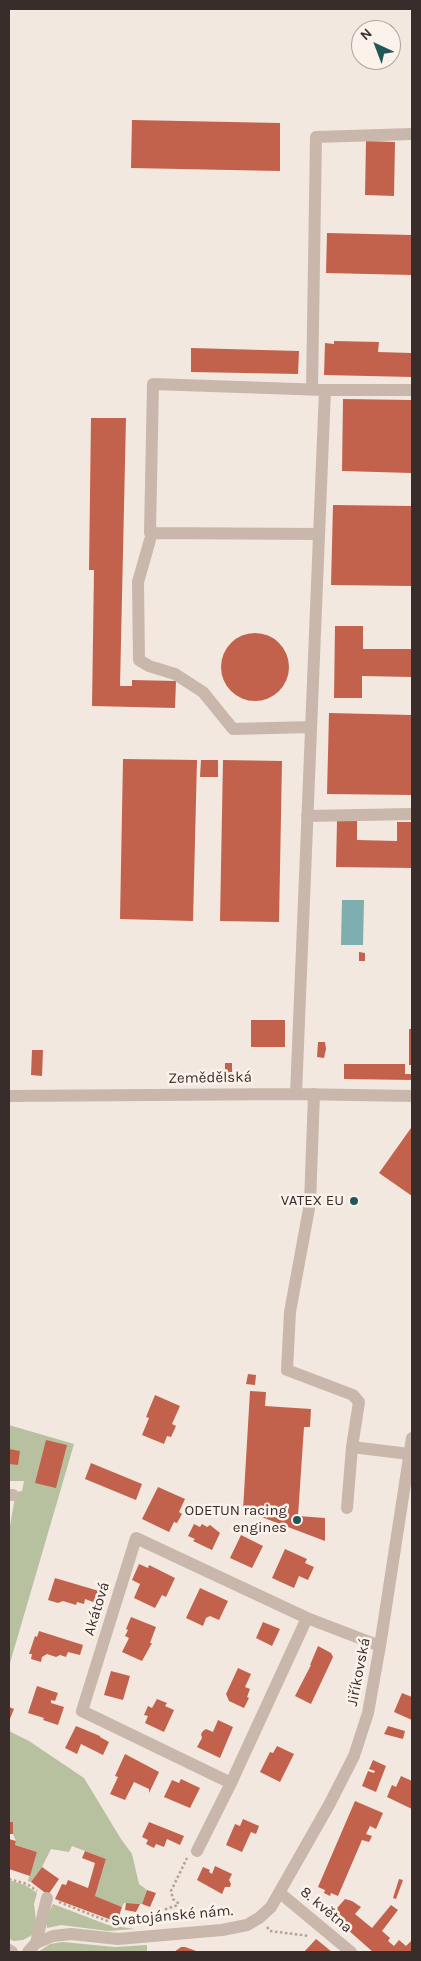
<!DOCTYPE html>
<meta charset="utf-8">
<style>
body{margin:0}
#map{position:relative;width:421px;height:1961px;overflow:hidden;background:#f2e8df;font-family:Karla,sans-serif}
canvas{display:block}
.frame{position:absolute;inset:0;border:10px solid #382d2a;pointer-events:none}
.north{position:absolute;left:351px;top:20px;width:50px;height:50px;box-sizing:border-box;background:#faf2eb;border:1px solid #aca39e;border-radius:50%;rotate:317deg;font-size:14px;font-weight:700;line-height:20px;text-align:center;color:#382d2a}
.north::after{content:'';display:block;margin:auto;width:18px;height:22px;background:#205858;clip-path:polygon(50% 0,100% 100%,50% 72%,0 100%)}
</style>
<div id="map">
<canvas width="421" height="1961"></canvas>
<div class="frame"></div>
<div class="north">N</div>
</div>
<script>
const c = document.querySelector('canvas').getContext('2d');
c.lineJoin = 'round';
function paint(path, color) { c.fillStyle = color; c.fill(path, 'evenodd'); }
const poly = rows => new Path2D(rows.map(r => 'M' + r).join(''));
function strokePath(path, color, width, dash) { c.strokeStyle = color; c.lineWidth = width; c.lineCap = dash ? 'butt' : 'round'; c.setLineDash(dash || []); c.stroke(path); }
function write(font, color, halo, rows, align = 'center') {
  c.font = font + ' Karla,sans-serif'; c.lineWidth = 5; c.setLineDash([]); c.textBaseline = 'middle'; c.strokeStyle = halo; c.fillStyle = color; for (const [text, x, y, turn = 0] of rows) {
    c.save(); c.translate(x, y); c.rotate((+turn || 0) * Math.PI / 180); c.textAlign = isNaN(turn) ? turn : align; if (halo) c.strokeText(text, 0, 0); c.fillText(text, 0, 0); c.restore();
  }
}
paint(poly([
 [9,1425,74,1444,10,1663,9,1531,16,1492,22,1491,24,1481,9,1481],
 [9,1731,29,1741,84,1778,121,1839,132,1854,139,1884,147,1890,142,1904,124,1903,122,1907,95,1896,106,1859,72,1846,69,1852,51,1849,42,1867,31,1882,28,1881,37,1852,15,1845,16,1841,13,1834,13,1822,9,1822],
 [9,1880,25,1885,37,1893,34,1904,36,1921,34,1934,23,1940,14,1941,9,1939],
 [53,1904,108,1925,135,1929,108,1931,61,1925,47,1928,46,1919],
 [63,1942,115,1947,147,1945,147,1952,38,1952,50,1944]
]), '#b7c19f');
paint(poly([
 [342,900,364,900,363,945,341,945]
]), '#7eaead');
paint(poly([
 [132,120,280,123,280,171,131,168],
 [366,141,395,142,394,196,365,195],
 [327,233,412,235,412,275,326,273],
 [334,341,379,342,378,352,412,353,412,377,324,375,325,343,334,344],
 [191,348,299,351,298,374,191,372],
 [343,399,412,400,412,473,342,471],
 [91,418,126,418,120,686,132,686,132,680,176,681,175,708,92,706,94,570,89,570],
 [333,505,412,506,412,586,331,585],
 [335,626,363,626,363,649,412,649,412,677,362,676,362,698,334,698],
 '221 667a34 34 0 1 1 68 0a34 34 0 1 1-68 0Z',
 [329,713,412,715,412,795,327,794],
 [123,759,197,760,193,921,120,919],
 [201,760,218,760,218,777,200,777],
 [223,760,282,761,279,922,220,921],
 [337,821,357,821,357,840,397,841,397,822,412,822,412,868,336,867],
 [359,952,365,953,365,961,359,961],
 [251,1020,285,1020,285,1047,251,1047],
 [409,1029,412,1029,412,1065,409,1065],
 [318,1042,325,1042,326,1049,324,1058,317,1057],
 [32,1050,43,1050,42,1076,31,1075],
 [225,1063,232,1063,232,1074,225,1074],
 [344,1064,405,1064,405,1074,412,1074,412,1080,344,1079],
 [411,1128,412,1129,412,1196,379,1173],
 [248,1374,256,1375,255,1385,246,1384],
 [250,1391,266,1392,265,1406,311,1409,310,1427,304,1427,298,1516,325,1518,325,1541,243,1510],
 [155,1395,180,1406,172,1424,176,1426,171,1437,167,1436,164,1444,142,1435,149,1418,146,1417],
 [46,1440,67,1445,56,1488,35,1483],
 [9,1449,20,1451,18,1465,9,1464],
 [91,1463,142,1484,136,1500,85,1479],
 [158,1487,185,1499,179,1512,182,1514,177,1523,174,1522,169,1532,142,1519],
 [194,1524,200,1527,202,1524,207,1527,210,1525,220,1533,212,1550,193,1541,195,1539,188,1536],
 [241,1535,263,1546,252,1568,230,1558],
 [285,1549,307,1559,305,1563,314,1567,308,1580,299,1576,294,1588,272,1578],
 [139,1564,148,1568,149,1565,175,1578,166,1597,162,1595,155,1608,134,1598,140,1584,132,1580],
 [55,1578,99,1591,96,1603,85,1599,84,1604,77,1602,76,1605,63,1601,58,1603,48,1600],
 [200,1588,228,1601,219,1620,210,1616,206,1618,203,1626,186,1618],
 [131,1617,156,1627,150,1643,152,1643,142,1661,122,1652,129,1638,125,1636,128,1630,126,1629],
 [263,1622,280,1629,272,1646,256,1638],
 [39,1631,83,1645,80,1655,68,1652,66,1657,60,1655,56,1657,47,1654,42,1657,41,1662,31,1659,32,1654,29,1654,35,1636,37,1637],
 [318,1646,331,1653,333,1657,311,1704,295,1696,311,1665,310,1665],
 [238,1668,251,1674,245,1687,250,1689,247,1697,249,1698,244,1708,229,1701,226,1694],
 [111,1671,130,1676,123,1700,104,1695],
 [37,1686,58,1693,55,1701,51,1700,51,1703,64,1707,58,1725,43,1720,44,1718,28,1713],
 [402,1693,412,1697,412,1720,394,1712],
 [157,1699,167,1703,165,1706,174,1710,164,1732,145,1723,148,1716,144,1715,148,1706,152,1708],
 [9,1707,14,1709,9,1721],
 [218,1720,233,1727,220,1758,197,1747,202,1738,201,1734,203,1731,206,1729,213,1732],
 [76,1726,100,1736,100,1737,109,1742,103,1755,81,1744,77,1754,65,1748],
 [388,1726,405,1731,403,1739,384,1734],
 [277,1746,294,1754,280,1782,260,1772,270,1752,273,1753],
 [125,1754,159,1772,149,1793,149,1789,134,1782,125,1800,110,1794,118,1777,115,1776],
 [373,1760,386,1766,376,1792,362,1786,368,1771,374,1773,375,1771,369,1769],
 [401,1776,412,1781,412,1809,387,1797,392,1785,396,1787],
 [181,1779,200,1788,190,1808,164,1797,172,1780,179,1783],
 [355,1801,383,1813,376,1829,370,1826,366,1834,372,1836,369,1842,362,1840,338,1896,331,1893,330,1896,324,1893,325,1890,318,1887],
 [243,1819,259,1826,256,1834,251,1832,242,1852,226,1845,235,1824,240,1826],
 [9,1822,13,1822,13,1834,9,1834],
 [149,1822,184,1836,180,1845,167,1839,164,1847,156,1844,154,1848,146,1844,148,1840,142,1837],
 [9,1839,16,1841,15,1845,37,1852,30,1876,9,1869],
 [85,1851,106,1859,95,1896,122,1907,117,1922,55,1899,62,1884,66,1885,68,1880,88,1888,95,1863,82,1858],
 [215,1866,232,1874,229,1880,231,1884,230,1887,225,1887,222,1894,197,1880,203,1867,210,1870,209,1872,212,1874],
 [42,1867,59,1879,48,1895,31,1882],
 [399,1879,403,1880,396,1899,393,1898],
 [147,1890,156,1893,150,1907,142,1904],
 [345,1899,352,1901,361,1907,355,1914,372,1928,391,1905,398,1910,382,1931,390,1938,388,1941,394,1946,399,1940,406,1946,412,1940,412,1952,373,1952,331,1915],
 [126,1903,140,1904,136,1912,125,1910],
 [316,1939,332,1952,304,1952],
 [181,1947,185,1947,199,1952,174,1952]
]), '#c2624d');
strokePath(poly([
 [9,1879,27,1884,37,1891],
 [59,1902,115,1924],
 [151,1922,157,1912,178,1905,178,1903,173,1899,171,1891,187,1858],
 [267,1927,270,1931,309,1936]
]), '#b6a195', 2.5, [2.5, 2.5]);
strokePath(poly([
 [312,389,316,137,412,134],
 [319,534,150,533,153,384,325,390],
 [150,540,138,582,139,660,149,666,175,674,203,692,233,729,311,727],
 [307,816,412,814],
 [296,1094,325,390,412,390],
 [314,1094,310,1203,290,1312,287,1370,353,1395,359,1402,352,1447,409,1454],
 [9,1096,296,1094,412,1096],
 [9,1495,13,1495],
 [347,1508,352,1447],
 [231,1783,82,1711,136,1538,307,1618,380,1646],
 [197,1851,231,1783,307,1618],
 [280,1893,351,1952],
 [36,1943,47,1898],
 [9,1950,12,1952],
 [28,1952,36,1943,53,1936,71,1934,118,1939,222,1930,247,1925,259,1918,271,1907,329,1805,354,1756,368,1713,380,1646,412,1438]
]), '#cab7ab', 12);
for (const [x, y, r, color] of [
 [354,1201,5,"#205858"],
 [297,1520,5,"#205858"]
]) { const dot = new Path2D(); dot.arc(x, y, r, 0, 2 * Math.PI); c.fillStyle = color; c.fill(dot); strokePath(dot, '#faf2eb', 2); }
write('15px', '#382d2a', '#faf2eb', [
 ["Zemědělská",210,1078,-1],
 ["Akátová",97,1609,-73],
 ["Jiříkovská",359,1672,-79],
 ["8. května",326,1910,40],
 ["Svatojánské nám.",172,1916,-5]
]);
write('15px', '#382d2a', '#faf2eb', [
 ["VATEX EU",344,1201],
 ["ODETUN racing",287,1511],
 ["engines",287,1528]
], 'right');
</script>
